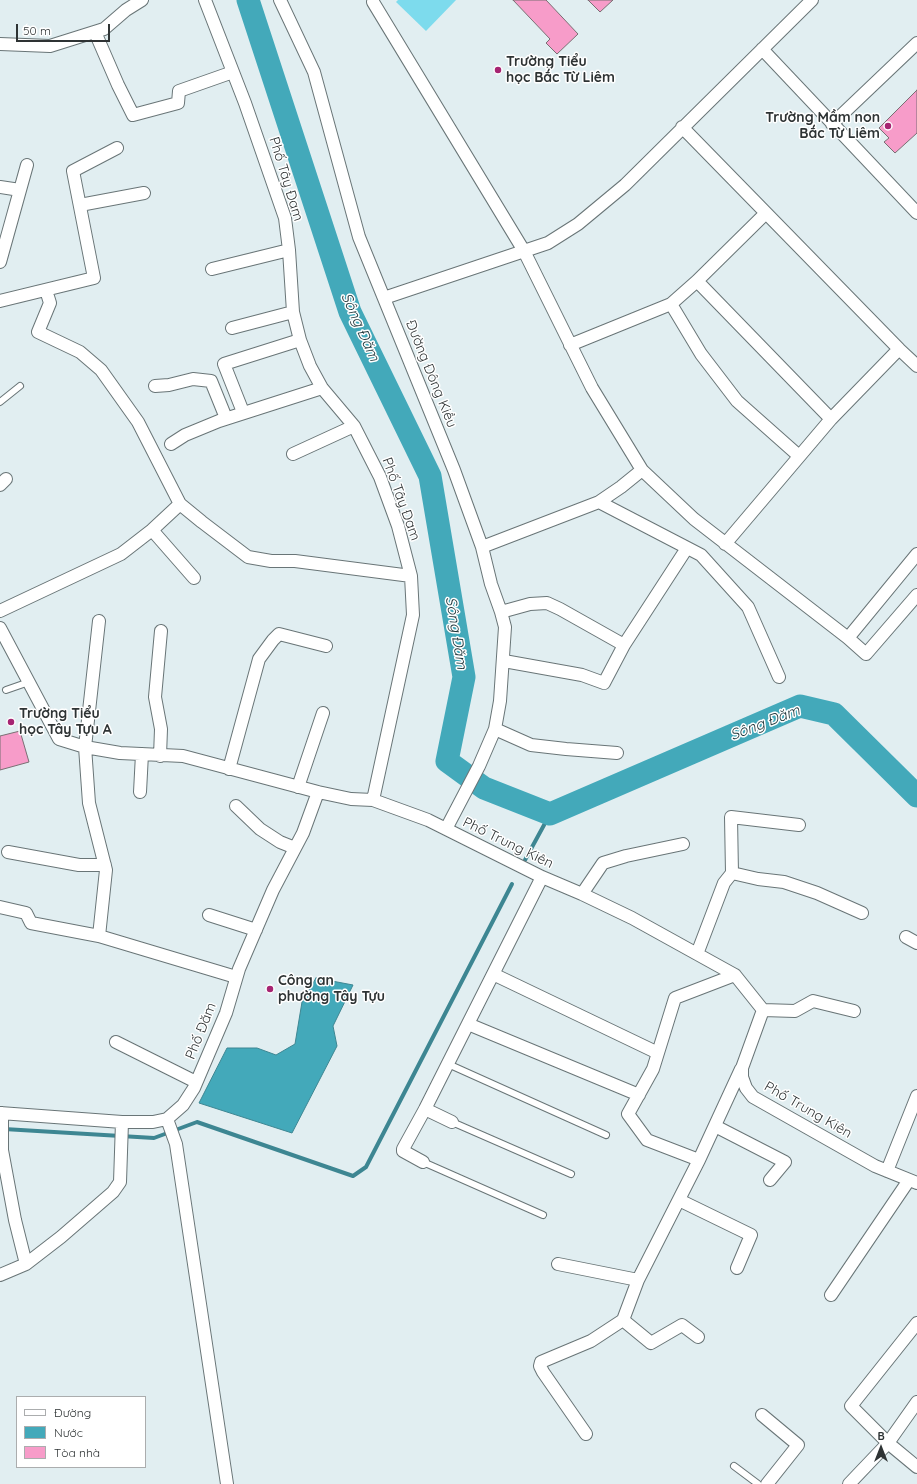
<!DOCTYPE html>
<meta charset="utf-8">
<style>
body{margin:0}
#map{position:relative;width:917px;height:1484px;overflow:hidden;background:#e1eef1;font-family:Quicksand,sans-serif}
canvas{display:block}
.legend{position:absolute;left:16px;top:1396px;width:130px;height:72px;box-sizing:border-box;background:#fff;border:1px solid #abadae;margin:0;padding:5px 7px;list-style:none;font-size:12px;color:#2e3334}
.legend li{display:flex;align-items:center;gap:8px;height:20px}
.legend b{width:20px;border:1px solid #abadae}
.north{position:absolute;left:861px;top:1428px;width:40px;height:40px;-webkit-text-stroke:3px #fff;paint-order:stroke;rotate:0deg;font-size:11px;font-weight:700;line-height:16px;text-align:center;color:#2e3334}
.north::after{content:'';display:block;margin:auto;width:14px;height:18px;background:#2e3334;clip-path:polygon(50% 0,100% 100%,50% 72%,0 100%)}
.scale{position:absolute;left:16px;top:24px;width:94px;height:18px;box-sizing:border-box;border:2px solid #2e3334;border-top:0;padding-left:5px;font-size:12px;line-height:14px;white-space:nowrap;color:#2e3334;-webkit-text-stroke:3px #fff;paint-order:stroke}
</style>
<div id="map">
<canvas width="917" height="1484"></canvas>
<ul class="legend">
<li><b style="height:5px;background:#fff"></b>Đường</li>
<li><b style="height:11px;background:#43a9ba"></b>Nước</li>
<li><b style="height:11px;background:#f79cc9"></b>Tòa nhà</li>
</ul>
<div class="north">B</div>
<div class="scale">50 m</div>
</div>
<script>
const c = document.querySelector('canvas').getContext('2d');
c.lineJoin = 'round';
function paint(path, color) { c.fillStyle = color; c.fill(path, 'evenodd'); }
const poly = rows => new Path2D(rows.map(r => 'M' + r).join(''));
function strokePath(path, color, width, dash) { c.strokeStyle = color; c.lineWidth = width; c.lineCap = dash ? 'butt' : 'round'; c.setLineDash(dash || []); c.stroke(path); }
function write(font, color, halo, rows, align = 'center') {
  c.font = font + ' Quicksand,sans-serif'; c.lineWidth = 3; c.setLineDash([]); c.textBaseline = 'middle'; c.strokeStyle = halo; c.fillStyle = color; for (const [text, x, y, turn = 0] of rows) {
    c.save(); c.translate(x, y); c.rotate((+turn || 0) * Math.PI / 180); c.textAlign = isNaN(turn) ? turn : align; if (halo) c.strokeText(text, 0, 0); c.fillText(text, 0, 0); c.restore();
  }
}
paint(poly([
 [398,0,456,0,426,31,396,2]
]), '#7ddbed');
const water = poly([
 [316,978,353,985,333,1026,337,1046,292,1133,199,1103,227,1048,257,1048,276,1055,295,1044,302,1002,316,978]
]);
paint(water, '#43a9ba');
strokePath(water, '#3d8692', 1);
strokePath(poly([
 [525,860,550,814],
 [4,1129,154,1138,197,1122,353,1176,366,1167,512,884]
]), '#3d8692', 4);
strokePath(poly([
 [248,0,350,312,430,476,464,677,447,761,484,788,550,814,800,706,834,714,917,796]
]), '#43a9ba', 23);
const building = poly([
 [513,0,546,0,578,34,557,54,546,43,550,39,513,0],
 [588,0,613,0,600,12,588,0],
 [917,90,917,133,895,153,884,142,889,138,879,128,917,90],
 [20,731,29,762,0,770,0,736,20,731]
]);
paint(building, '#f79cc9');
strokePath(building, '#796f73', 1);
const lane = poly([
 [0,402,20,386],
 [6,690,29,682],
 [448,1064,606,1135],
 [452,1122,571,1174],
 [423,1162,543,1215],
 [734,1466,758,1484]
]);
const street = poly([
 [205,0,245,103,285,218,289,250,293,312,300,340,310,366,322,388,354,426,380,477,398,526,411,576,413,615,373,800],
 [280,0,314,72,359,237,454,470,482,547,491,584,501,612,505,627,500,701,495,729,479,766,446,829],
 [373,2,524,251,592,388,642,470,694,519,848,638,866,654,917,595],
 [95,32,118,85,133,115,178,103,179,91,233,72],
 [0,44,50,46,104,29,126,10,142,0],
 [762,49,917,213],
 [832,124,917,43],
 [682,127,899,349],
 [0,187,20,190],
 [80,205,144,193],
 [0,262,27,165],
 [212,269,289,250],
 [697,281,831,419],
 [46,290,50,303,38,332,80,352,101,370,138,422,180,504,202,522,248,557,271,561,295,561,411,576],
 [384,298,548,243,578,224,625,185,812,0],
 [0,301,94,278,73,171,117,148],
 [671,304,701,354,737,401,799,456],
 [232,328,293,312],
 [570,345,671,304,697,281,766,213],
 [155,386,169,385,193,379,211,381,226,418],
 [243,412,224,364,300,340],
 [171,444,185,435,219,421,322,388],
 [293,454,354,426],
 [0,485,6,479],
 [599,502,701,555,748,607,779,677],
 [152,530,194,578],
 [725,544,831,419,899,349,917,366],
 [482,547,599,502,621,487,642,470],
 [0,611,121,554,152,530,180,504],
 [501,612,530,604,547,603,560,609,624,645],
 [99,621,85,747,89,803,106,870,99,936],
 [0,628,59,739,85,747,120,753,183,756,318,792,351,799,373,800,428,820,542,877,582,894,632,918,735,975,763,1010,742,1068,742,1077,746,1088,753,1097,875,1166,917,1183],
 [848,638,917,554],
 [504,661,582,675,604,683,624,645,687,548],
 [495,729,531,745,566,749,617,753],
 [160,756,161,729,155,697,161,631],
 [229,769,259,659,273,640,279,634,326,646],
 [298,787,323,713],
 [140,792,142,754],
 [236,806,260,829,280,842,295,848],
 [8,852,79,865,105,865],
 [732,873,758,879,784,882,817,893,862,913],
 [582,894,603,863,626,856,683,844],
 [0,907,26,913,31,923,99,936,236,977],
 [209,915,256,930],
 [906,937,917,943],
 [697,954,724,883,732,873,731,817,799,825],
 [493,974,658,1053],
 [763,1010,795,1011,813,1001,854,1011],
 [468,1024,639,1095],
 [116,1042,196,1082],
 [425,1109,452,1122],
 [0,1113,122,1122,153,1122,167,1119,183,1105,194,1088,226,1013,239,969,273,890,303,833,318,792],
 [2,1113,2,1150,15,1220,26,1264],
 [167,1119,176,1144,227,1484],
 [715,1126,785,1162,770,1180],
 [699,1160,647,1140,628,1114,653,1069,675,998,735,975],
 [423,1162,403,1151,403,1149,425,1109,542,877],
 [887,1171,917,1096],
 [679,1200,751,1235,737,1268],
 [558,1264,638,1280],
 [0,1275,26,1264,61,1237,113,1192,120,1182,122,1122],
 [831,1295,909,1180],
 [623,1320,651,1343,682,1325,698,1337],
 [917,1323,851,1406,888,1443,917,1467],
 [762,1415,798,1445,767,1484],
 [586,1434,543,1372,540,1366,541,1362,591,1341,623,1320,638,1280,699,1160,741,1069],
 [849,1484,888,1443,917,1402]
]);
strokePath(lane, '#697577', 8);
strokePath(street, '#697577', 14);
strokePath(lane, '#fff', 6);
strokePath(street, '#fff', 12);
for (const [x, y, r, color] of [
 [498,70,4,"#a62472"],
 [888,126,4,"#a62472"],
 [11,722,4,"#a62472"],
 [270,989,4,"#a62472"]
]) { const dot = new Path2D(); dot.arc(x, y, r, 0, 2 * Math.PI); c.fillStyle = color; c.fill(dot); strokePath(dot, '#fff', 1.5); }
write('bold 14px', '#2e3334', '#fff', [
 ["Trường Tiểu",506,62],
 ["học Bắc Từ Liêm",506,78],
 ["Trường Mầm non",880,118,"right"],
 ["Bắc Từ Liêm",880,134,"right"],
 ["Trường Tiểu",19,714],
 ["học Tây Tựu A",19,730],
 ["Công an",278,981],
 ["phường Tây Tựu",278,997]
], 'left');
write('14px', '#2e3334', '#fff', [
 ["Phố Tây Đam",286,179,73],
 ["Đường Đông Kiều",431,374,68],
 ["Phố Tây Đam",401,499,70],
 ["Phố Trung Kiên",508,843,26],
 ["Phố Đăm",201,1031,-68],
 ["Phố Trung Kiên",808,1110,30]
]);
write('italic 15px', '#1f363a', '#fff', [
 ["Sông Đăm",360,327,66],
 ["Sông Đăm",456,633,81],
 ["Sông Đăm",765,723,-21]
]);
</script>
